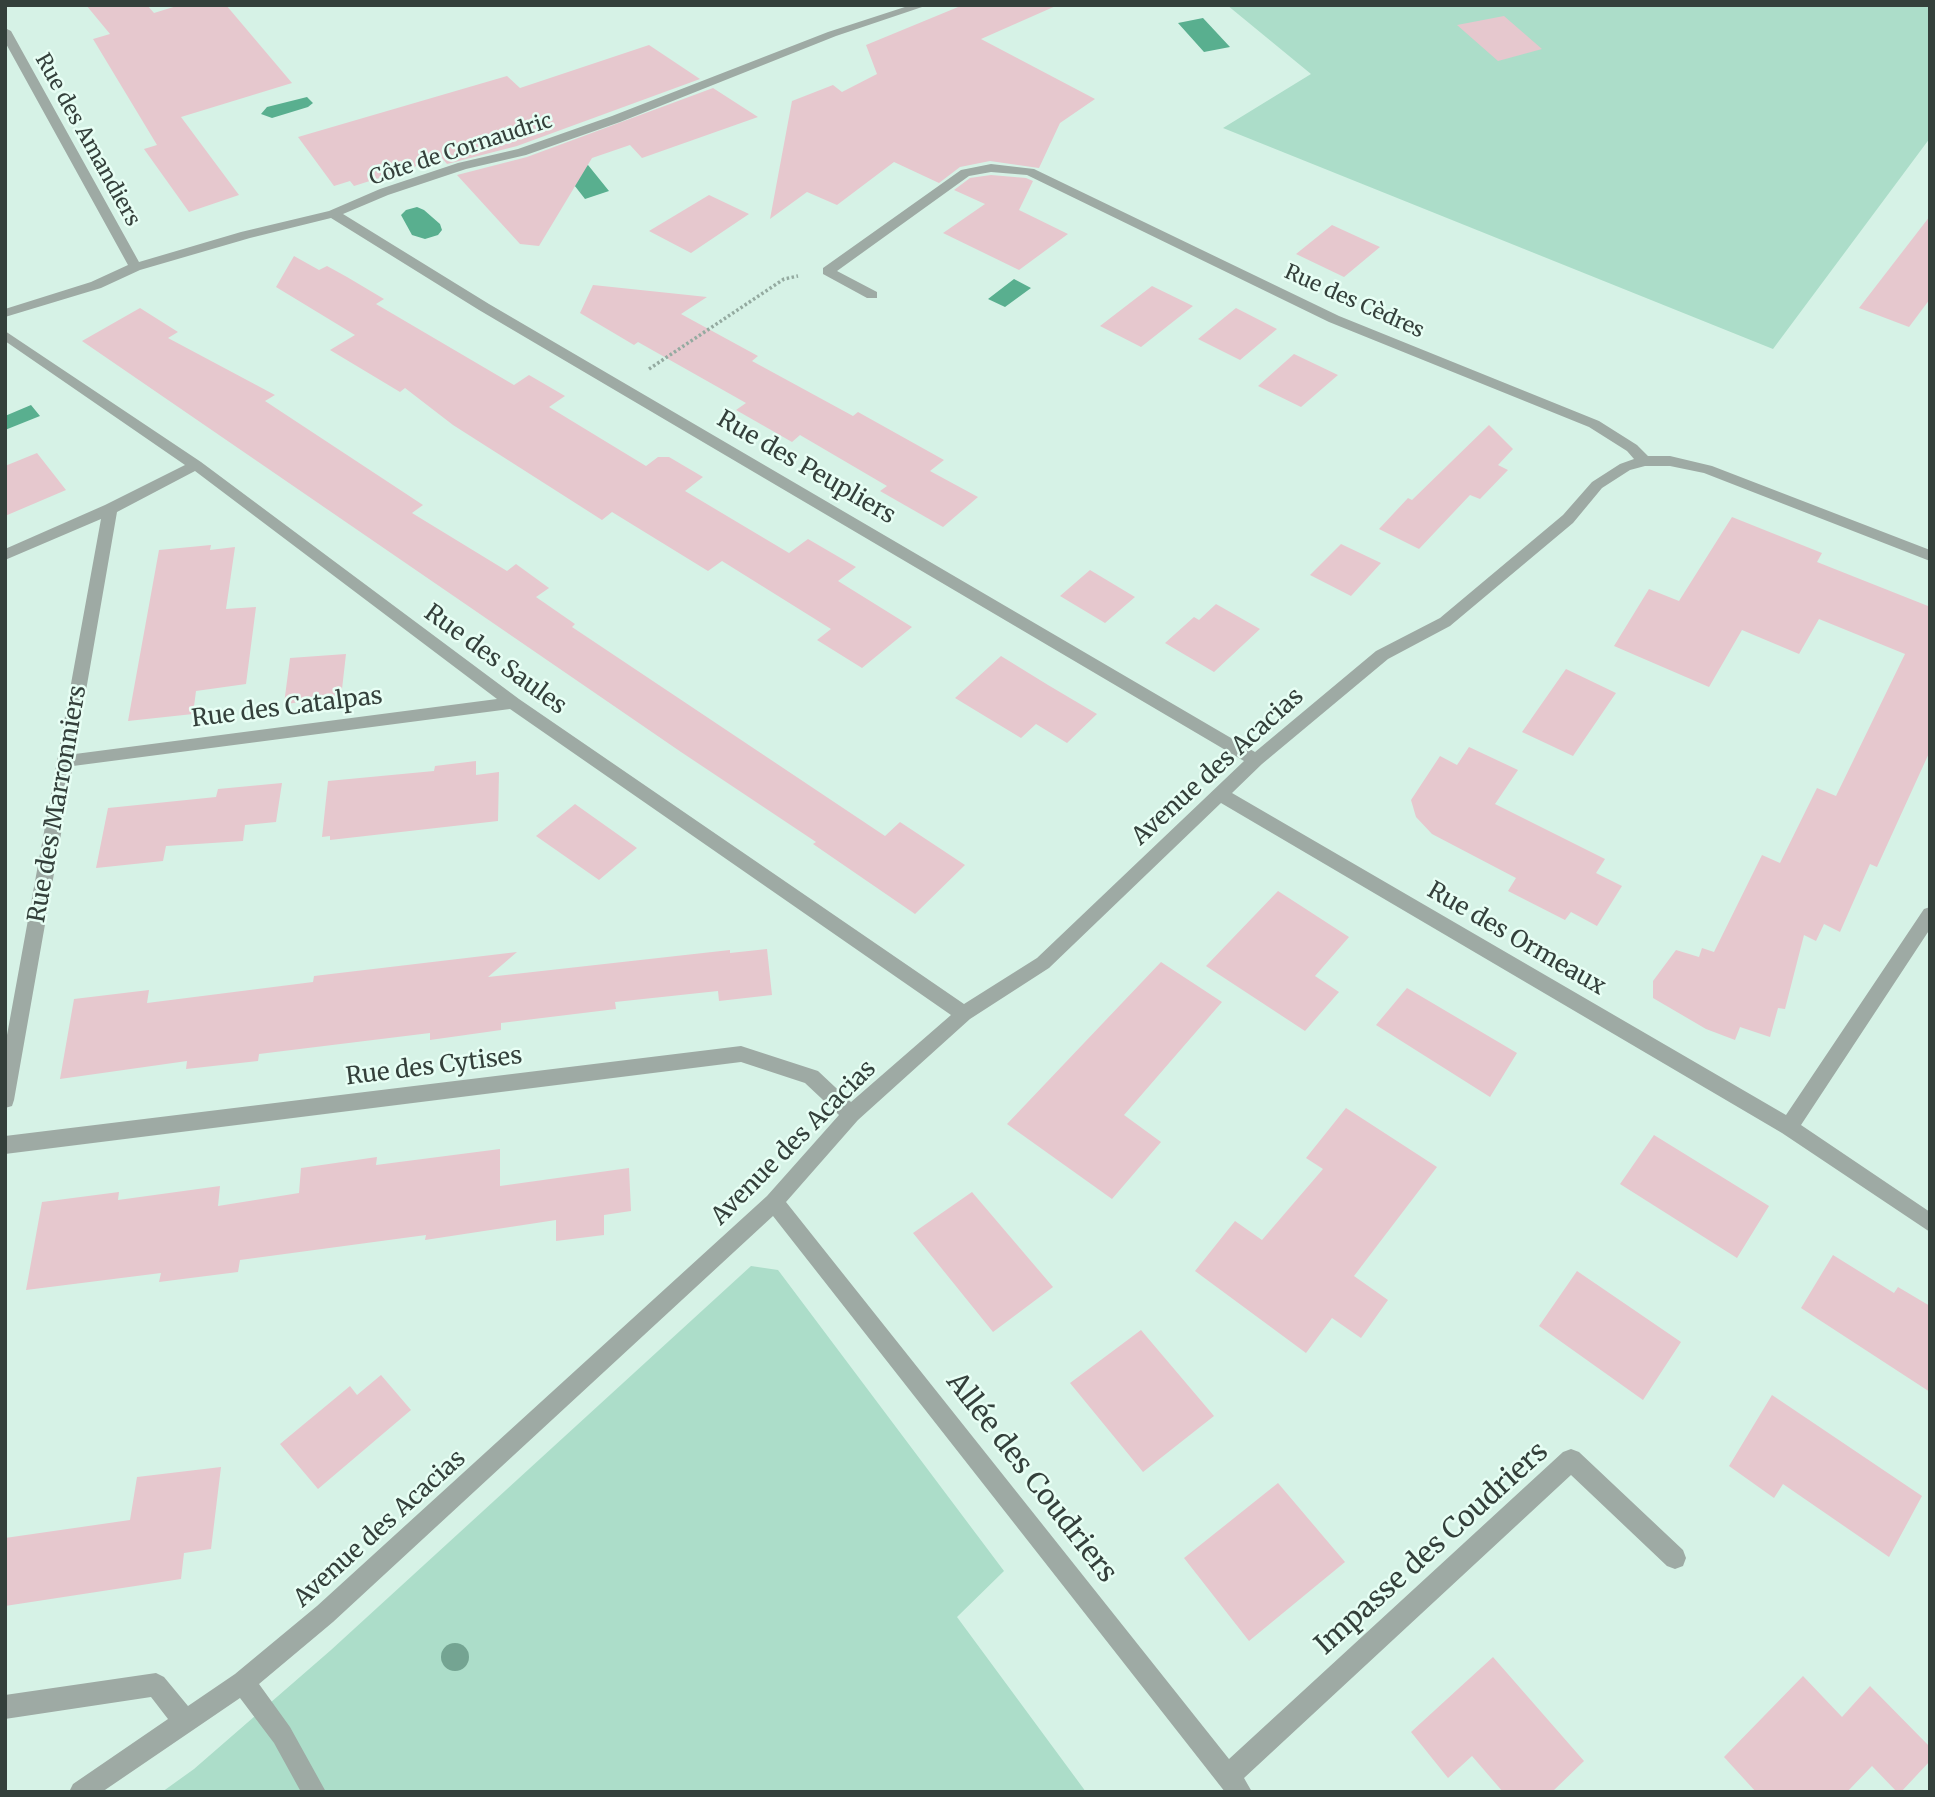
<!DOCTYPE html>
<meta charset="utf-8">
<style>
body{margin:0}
#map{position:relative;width:1935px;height:1797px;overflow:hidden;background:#d6f2e6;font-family:Merriweather,serif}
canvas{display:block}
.frame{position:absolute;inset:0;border:7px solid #34403b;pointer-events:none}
</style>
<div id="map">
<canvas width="1935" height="1797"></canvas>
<div class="frame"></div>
</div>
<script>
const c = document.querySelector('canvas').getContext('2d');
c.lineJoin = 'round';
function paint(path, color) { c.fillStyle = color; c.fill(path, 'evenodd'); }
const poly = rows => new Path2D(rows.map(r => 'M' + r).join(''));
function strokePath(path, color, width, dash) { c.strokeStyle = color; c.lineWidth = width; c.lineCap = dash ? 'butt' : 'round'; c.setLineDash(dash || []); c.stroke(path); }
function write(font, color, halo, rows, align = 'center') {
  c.font = font + ' Merriweather,serif'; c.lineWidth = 5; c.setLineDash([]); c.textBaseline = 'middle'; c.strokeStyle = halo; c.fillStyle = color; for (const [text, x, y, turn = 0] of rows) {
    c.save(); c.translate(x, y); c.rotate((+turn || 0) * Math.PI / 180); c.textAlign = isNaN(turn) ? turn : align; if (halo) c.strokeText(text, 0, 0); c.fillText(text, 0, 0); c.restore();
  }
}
paint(poly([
 [1227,5,1930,5,1930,138,1773,349,1223,128,1311,74],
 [751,1266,778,1270,1004,1571,957,1617,1086,1792,162,1792,194,1769,331,1650]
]), '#acddc9');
paint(poly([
 [1203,18,1230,47,1204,52,1178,23],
 [307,97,313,103,308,107,272,118,261,114,267,107],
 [588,165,609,191,585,199,564,172],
 [417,207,424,210,440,224,442,230,438,235,425,239,412,235,401,215,406,210],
 [1014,279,1031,288,1005,307,988,299],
 [31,405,40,416,5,430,5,416]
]), '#59af8f');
paint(poly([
 [86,5,147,5,154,13,180,5,226,5,292,83,181,117,239,195,189,212,144,149,157,145,93,39,110,34],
 [963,5,1058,5,981,39,1095,99,1060,123,1039,168,990,161,960,167,939,183,894,162,837,205,807,192,770,219,792,101,833,85,842,92,877,74,866,45],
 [1504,16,1542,49,1498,61,1457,25],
 [649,45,700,79,517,146,447,164,442,158,354,186,350,181,334,186,298,137,507,76,520,88],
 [713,88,758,117,642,158,630,145,592,158,539,246,520,244,457,175,527,157],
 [991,175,1026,178,1033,181,1019,210,1068,234,1019,270,943,233,985,204,954,190,970,178],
 [709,195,749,214,691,253,649,231],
 [1930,216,1930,299,1909,327,1859,308],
 [1332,225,1380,247,1344,277,1296,254],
 [294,256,319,270,327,266,347,277,384,299,376,304,514,385,529,375,565,396,549,407,646,466,658,457,669,457,703,477,685,491,789,553,808,539,856,567,838,581,912,627,862,668,817,640,831,629,722,561,708,571,612,512,602,520,453,425,405,388,400,392,330,350,355,335,276,287],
 [593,285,707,297,681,314,758,356,752,361,853,416,858,412,944,460,930,471,978,497,943,527,880,491,887,486,800,435,792,442,736,410,746,403,638,342,634,345,580,313],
 [1152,286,1193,306,1141,347,1100,326],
 [140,308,178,332,168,338,275,395,265,401,423,505,412,513,507,571,516,564,549,588,536,597,575,624,572,627,885,836,900,822,965,865,915,914,813,844,816,842,681,752,82,341],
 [1236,308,1277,329,1240,360,1198,339],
 [1294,354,1338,375,1301,407,1258,386],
 [1489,425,1513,449,1498,465,1508,470,1480,499,1470,495,1419,549,1379,529,1408,498,1412,500],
 [37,453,66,490,5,516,5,466],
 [1732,517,1822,553,1817,562,1928,606,1930,601,1930,751,1877,867,1870,864,1840,932,1824,924,1816,941,1804,935,1785,1009,1778,1008,1770,1037,1740,1027,1735,1040,1706,1029,1653,998,1653,981,1676,950,1699,957,1702,948,1714,952,1762,855,1780,863,1817,788,1836,796,1905,654,1819,619,1799,654,1742,630,1709,687,1614,646,1649,589,1679,601],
 [1341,544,1381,563,1351,596,1310,575],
 [211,545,210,550,235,547,226,609,256,607,246,684,196,691,193,714,128,721,159,550],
 [1090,570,1135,597,1105,623,1060,596],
 [1216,604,1260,629,1214,672,1165,643,1194,617,1199,620],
 [346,654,341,698,284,704,290,658],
 [1001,656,1048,685,1097,714,1067,743,1036,724,1021,738,955,698],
 [1566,669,1616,693,1573,756,1522,732],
 [1469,747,1518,770,1495,804,1605,859,1596,873,1622,886,1597,926,1571,912,1565,920,1508,891,1516,878,1432,834,1416,817,1411,800,1440,756,1457,765],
 [476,761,476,775,499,772,498,821,330,840,330,836,322,837,328,781,434,771,435,766],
 [282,783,276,822,245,825,243,841,166,846,163,861,96,868,108,808,216,797,218,789],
 [575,804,637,848,599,880,536,836],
 [1278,891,1349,937,1315,976,1339,992,1305,1031,1206,966],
 [767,949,772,995,719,1001,718,991,615,1002,616,1009,501,1023,501,1030,430,1040,430,1033,259,1054,258,1061,186,1069,187,1061,60,1079,74,999,149,990,147,1003,313,982,314,976,517,952,488,977,730,950,730,953],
 [1161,962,1222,1002,1124,1115,1161,1142,1112,1199,1007,1124],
 [1407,988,1517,1053,1490,1097,1376,1025],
 [1346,1108,1437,1167,1354,1276,1388,1300,1361,1338,1332,1318,1306,1353,1195,1271,1235,1221,1262,1240,1323,1169,1306,1158],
 [1654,1135,1769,1206,1737,1258,1620,1184],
 [500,1149,500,1186,629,1168,631,1211,604,1215,604,1235,556,1241,556,1220,425,1240,426,1235,240,1260,238,1272,159,1282,161,1273,26,1290,42,1202,119,1192,118,1200,220,1186,218,1206,299,1193,301,1168,377,1157,376,1165],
 [972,1192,1053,1287,993,1332,913,1233],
 [1833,1255,1894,1293,1898,1287,1930,1306,1930,1392,1801,1308],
 [1577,1271,1681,1342,1643,1400,1539,1326],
 [1141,1330,1214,1416,1143,1472,1070,1383],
 [381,1375,411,1410,318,1489,280,1444,350,1386,357,1395],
 [1772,1395,1922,1496,1889,1557,1783,1484,1774,1498,1729,1466],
 [221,1467,211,1549,184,1553,181,1579,5,1606,5,1538,130,1520,137,1477],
 [1278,1483,1345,1562,1249,1641,1184,1558],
 [1493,1657,1584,1761,1552,1792,1503,1792,1472,1756,1448,1778,1411,1732],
 [1803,1676,1842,1717,1870,1686,1930,1747,1930,1761,1901,1792,1897,1792,1872,1766,1847,1792,1756,1792,1724,1757]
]), '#e6c8ce');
strokePath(poly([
 [649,369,784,279,798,276]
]), '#94aaa0', 3.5, [2.5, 2.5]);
paint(poly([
 [911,5,928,5,836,36,620,122,526,155,466,169,388,195,343,214,489,304,1255,752,1376,651,1440,618,1563,515,1592,482,1620,464,1634,459,1627,451,1589,427,1329,322,1027,175,991,172,969,176,837,271,877,292,877,298,867,298,823,274,823,268,961,170,991,164,1034,169,1339,316,1599,421,1637,445,1648,456,1670,456,1712,466,1930,550,1930,561,1704,473,1670,466,1645,466,1630,470,1602,488,1573,523,1450,626,1388,659,1262,764,1232,793,1786,1115,1924,909,1930,907,1930,929,1801,1125,1930,1212,1930,1232,1782,1133,1221,803,1049,968,970,1019,858,1120,786,1202,1229,1759,1563,1452,1571,1449,1579,1452,1683,1550,1686,1558,1683,1566,1675,1569,1667,1566,1571,1475,1244,1778,1252,1792,1225,1792,773,1216,333,1622,259,1684,290,1727,326,1792,301,1792,274,1743,240,1698,102,1792,69,1792,73,1784,168,1719,151,1697,5,1719,5,1695,156,1673,164,1677,188,1706,235,1674,317,1606,767,1196,839,1115,805,1083,741,1062,5,1154,5,1136,741,1046,818,1071,851,1102,951,1015,510,709,73,766,14,1100,12,1106,5,1108,5,1046,101,519,5,560,5,549,105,505,185,465,5,341,5,331,201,462,519,699,964,1004,1037,958,1244,761,479,310,331,218,250,238,140,270,101,288,5,317,5,309,91,282,128,265,5,42,5,28,11,31,139,262,241,232,329,211,380,189,458,163,518,149,612,116,828,32,911,5],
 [195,471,497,699,75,754,117,512,195,471]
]), '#9eaaa4');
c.fillStyle = '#74a492';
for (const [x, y] of [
 [455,1657]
]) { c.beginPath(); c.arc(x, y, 14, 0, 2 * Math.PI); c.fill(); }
write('21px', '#34403b', '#e7fef4', [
 ["Rue des Amandiers",87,140,61],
 ["Côte de Cornaudric",461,150,-18],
 ["Rue des Cèdres",1354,302,24]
]);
write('24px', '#34403b', '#e7fef4', [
 ["Rue des Peupliers",806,468,30],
 ["Rue des Saules",495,660,36],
 ["Rue des Catalpas",287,708,-7],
 ["Avenue des Acacias",1218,767,-42],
 ["Rue des Marronniers",58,804,-80],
 ["Rue des Ormeaux",1516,939,30],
 ["Rue des Cytises",434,1067,-7],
 ["Avenue des Acacias",794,1143,-45],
 ["Avenue des Acacias",380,1529,-42]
]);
write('28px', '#34403b', '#e7fef4', [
 ["Allée des Coudriers",1031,1478,52],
 ["Impasse des Coudriers",1432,1549,-42]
]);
</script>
